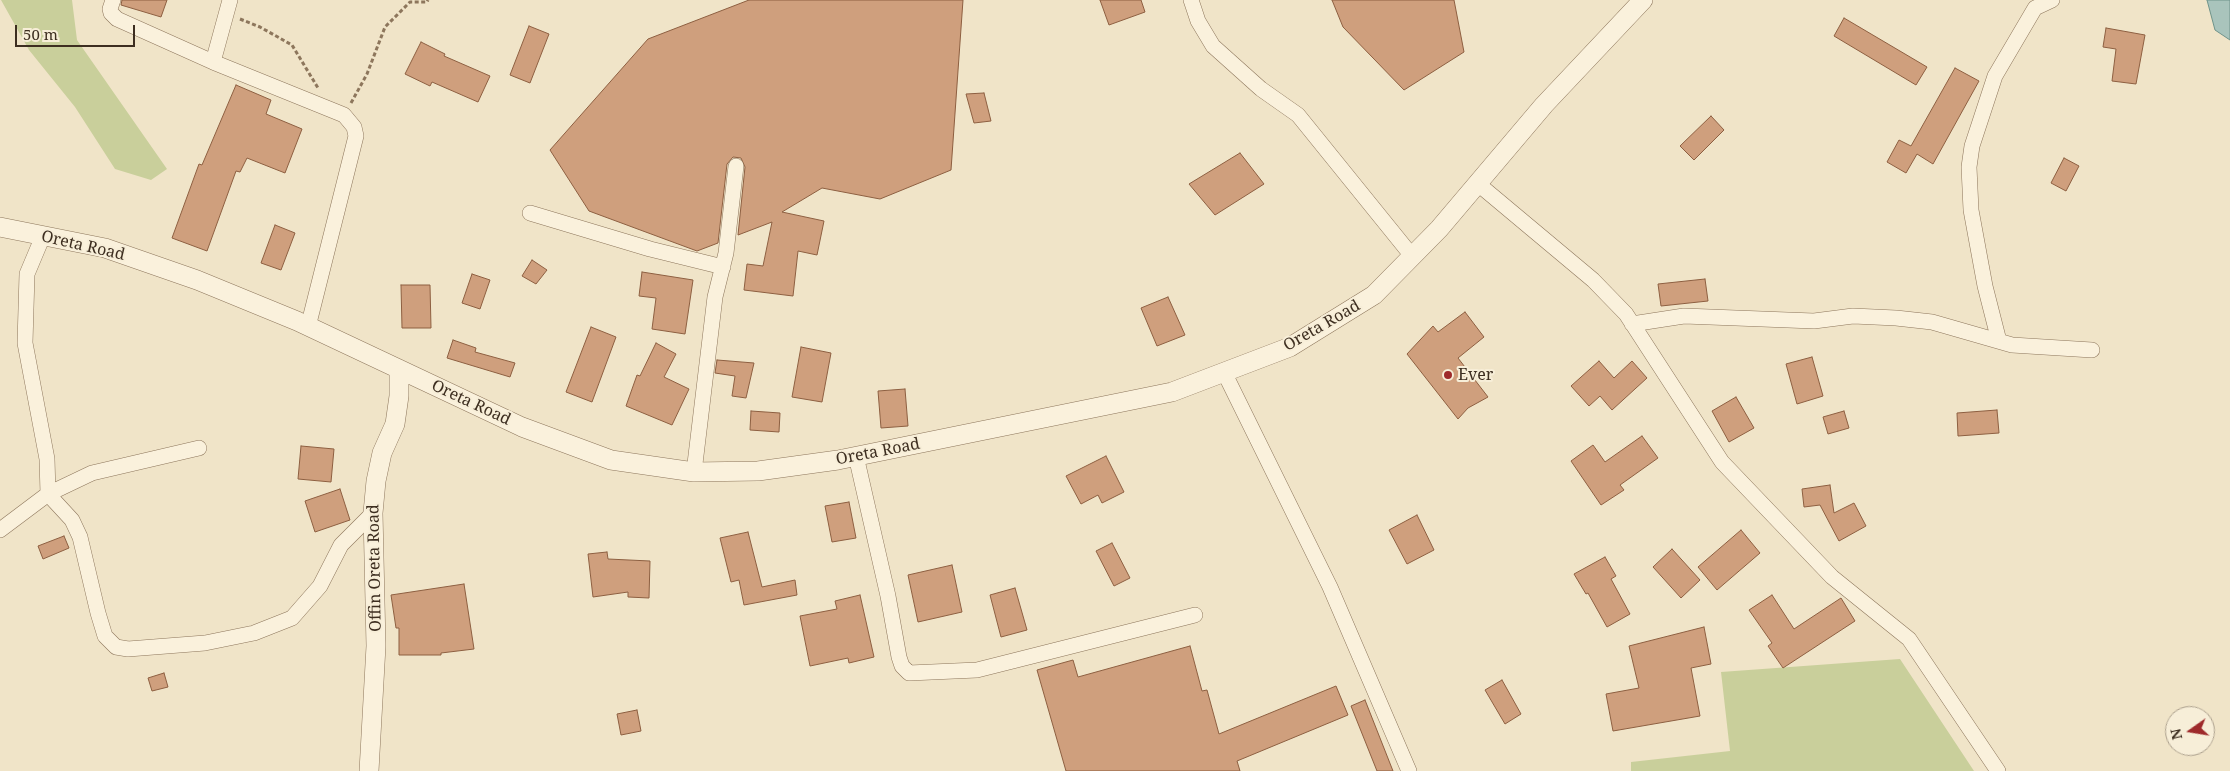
<!DOCTYPE html>
<style>
body{margin:0}
#map{position:relative;width:2230px;height:771px;overflow:hidden;background:#f0e4c8;font-family:"Noto Serif",serif}
canvas{display:block}
.north{position:absolute;left:2165px;top:706px;width:50px;height:50px;box-sizing:border-box;background:#f7eed8;border:1px solid #ada18e;border-radius:50%;rotate:257deg;font-size:14px;font-weight:700;line-height:20px;text-align:center;color:#3d2e20}
.north::after{content:'';display:block;margin:auto;width:18px;height:22px;background:#9e2a2b;clip-path:polygon(50% 0,100% 100%,50% 72%,0 100%)}
.scale{position:absolute;left:15px;top:25px;width:120px;height:22px;box-sizing:border-box;border:2px solid #3d2e20;border-top:0;padding-left:6px;font-size:15px;line-height:18px;white-space:nowrap;color:#3d2e20;-webkit-text-stroke:4px #f7eed8;paint-order:stroke}
</style>
<div id="map">
<canvas width="2230" height="771"></canvas>
<div class="north">N</div>
<div class="scale">50 m</div>
</div>
<script>
const c = document.querySelector('canvas').getContext('2d');
c.lineJoin = 'round';
function paint(path, color) { c.fillStyle = color; c.fill(path, 'evenodd'); }
const poly = rows => new Path2D(rows.map(r => 'M' + r).join(''));
function strokePath(path, color, width, dash) { c.strokeStyle = color; c.lineWidth = width; c.lineCap = dash ? 'butt' : 'round'; c.setLineDash(dash || []); c.stroke(path); }
function write(font, color, halo, rows, align = 'center') {
  c.font = font + ' "Noto Serif",serif'; c.lineWidth = 4; c.setLineDash([]); c.textBaseline = 'middle'; c.strokeStyle = halo; c.fillStyle = color; for (const [text, x, y, turn = 0] of rows) {
    c.save(); c.translate(x, y); c.rotate((+turn || 0) * Math.PI / 180); c.textAlign = isNaN(turn) ? turn : align; if (halo) c.strokeText(text, 0, 0); c.fillText(text, 0, 0); c.restore();
  }
}
paint(poly([
 [1,0,72,0,77,40,167,169,151,180,115,169,75,107,29,50],
 [1900,659,1974,771,1631,771,1631,762,1730,751,1721,672]
]), '#c9cf9b');
const water = poly([
 [2207,0,2230,0,2230,40,2215,30,2207,0]
]);
paint(water, '#a9c4bc');
strokePath(water, '#6f938a', 1);
const building = poly([
 [122,0,167,0,161,17,121,5,122,0],
 [749,0,963,0,951,170,880,199,822,188,782,212,824,221,817,255,798,251,793,296,744,290,747,264,763,266,772,222,738,235,745,167,741,158,733,157,727,164,718,243,697,251,589,211,550,150,648,39,749,0],
 [1100,0,1141,0,1145,12,1109,25,1100,0],
 [1332,0,1454,0,1464,52,1404,90,1343,27,1332,0],
 [1844,18,1927,67,1916,85,1834,36,1844,18],
 [529,26,549,34,530,83,510,75,529,26],
 [2106,28,2145,35,2136,84,2112,81,2116,49,2103,47,2106,28],
 [421,42,445,54,444,56,490,76,478,102,432,82,430,86,405,74,421,42],
 [1955,68,1979,81,1933,164,1917,154,1906,173,1887,162,1899,140,1911,146,1955,68],
 [236,85,271,100,266,114,302,129,285,173,247,158,240,172,236,171,207,251,172,238,199,164,202,165,236,85],
 [984,93,991,121,974,123,966,94,984,93],
 [1711,116,1724,130,1694,160,1680,146,1711,116],
 [1240,153,1264,184,1215,215,1189,184,1240,153],
 [2064,158,2079,166,2066,191,2051,183,2064,158],
 [275,225,295,233,281,270,261,263,275,225],
 [532,260,547,270,536,284,522,276,532,260],
 [642,272,693,280,685,334,652,329,656,298,639,296,642,272],
 [472,274,490,280,480,309,462,303,472,274],
 [1705,279,1708,301,1661,306,1658,284,1705,279],
 [401,285,430,285,431,328,402,328,401,285],
 [1168,297,1185,335,1157,346,1141,308,1168,297],
 [1465,312,1484,337,1458,358,1488,397,1468,408,1458,419,1407,354,1433,326,1438,332,1465,312],
 [591,327,616,337,592,402,566,392,591,327],
 [453,340,476,348,475,352,515,363,510,377,447,358,453,340],
 [656,343,676,354,664,377,689,389,672,425,626,406,637,375,640,376,656,343],
 [801,347,831,353,822,402,792,397,801,347],
 [1812,357,1823,396,1797,404,1786,364,1812,357],
 [717,360,754,363,746,398,732,396,735,376,715,373,717,360],
 [1599,361,1614,378,1632,361,1647,378,1612,410,1600,396,1589,406,1571,386,1599,361],
 [905,389,908,426,881,428,878,391,905,389],
 [1736,397,1754,428,1729,442,1712,411,1736,397],
 [1997,410,1999,433,1958,436,1957,413,1997,410],
 [751,411,780,413,779,432,750,430,751,411],
 [1844,411,1849,428,1828,434,1823,417,1844,411],
 [1642,436,1658,458,1620,485,1624,490,1601,505,1571,461,1593,445,1605,462,1642,436],
 [301,446,334,449,331,482,298,479,301,446],
 [1106,456,1124,492,1102,503,1098,495,1081,504,1066,476,1106,456],
 [1830,485,1834,513,1854,503,1866,526,1839,541,1820,505,1804,507,1802,489,1830,485],
 [340,489,350,520,315,532,305,501,340,489],
 [849,502,856,538,832,542,825,506,849,502],
 [1417,515,1434,550,1407,564,1389,530,1417,515],
 [1741,530,1760,553,1717,590,1698,567,1741,530],
 [748,532,762,587,795,580,797,595,744,605,739,580,731,582,720,538,748,532],
 [64,536,69,548,43,559,38,546,64,536],
 [1112,543,1130,578,1114,586,1096,551,1112,543],
 [1672,549,1700,580,1681,598,1653,567,1672,549],
 [607,552,608,559,650,561,649,598,628,597,628,592,593,597,588,554,607,552],
 [1605,557,1616,576,1611,579,1630,614,1607,627,1588,593,1586,594,1574,574,1605,557],
 [952,565,962,612,918,622,908,575,952,565],
 [464,584,474,649,441,653,441,655,399,655,399,628,396,628,391,595,464,584],
 [1015,588,1027,630,1001,637,990,595,1015,588],
 [860,595,874,657,849,663,848,658,810,666,800,616,837,609,835,601,860,595],
 [1772,595,1794,629,1841,598,1855,621,1783,668,1768,646,1772,643,1749,610,1772,595],
 [1704,627,1711,664,1691,668,1700,716,1613,731,1606,694,1639,688,1629,646,1704,627],
 [1190,646,1202,691,1207,690,1219,734,1336,686,1348,715,1237,761,1240,771,1066,771,1037,670,1073,660,1078,677,1190,646],
 [164,673,168,687,152,691,148,678,164,673],
 [1502,680,1521,714,1505,724,1485,690,1502,680],
 [1365,700,1393,771,1377,771,1351,706,1365,700],
 [637,710,641,731,621,735,617,714,637,710]
]);
paint(building, '#cf9f7d');
strokePath(building, '#8d5f41', 1);
const minor = poly([
 [113,0,110,9,111,13,117,19,213,62,344,115,354,127,356,136,308,327],
 [1191,0,1198,21,1213,46,1261,89,1298,115,1412,256],
 [213,62,230,0],
 [1477,183,1593,280,1626,314,1722,462,1832,577,1909,639,1998,771],
 [530,213,650,249,723,267],
 [43,236,27,274,25,343,47,459,48,494,72,520,80,537,98,613,105,636,116,647,128,649,205,643,254,633,292,618,320,586,341,545,373,513],
 [1632,324,1684,316,1814,321,1853,316,1896,318,1932,322,2012,345,2092,350],
 [1999,341,1985,286,1971,210,1969,167,1972,146,1995,76,2035,8,2052,0],
 [1224,372,1330,587,1409,771],
 [856,456,888,596,899,657,902,666,909,673,977,670,1195,615],
 [694,472,715,297,726,253,736,166],
 [0,530,48,494,92,473,199,448]
]);
const tertiary = poly([
 [0,227,105,248,197,280,297,321,522,427,611,460,694,472,758,471,838,460,1172,392,1290,347,1374,295,1439,229,1544,105,1643,0],
 [369,771,376,646,373,513,376,481,382,453,395,424,399,396,399,369]
]);
strokePath(minor, '#8d765c', 16);
strokePath(tertiary, '#8d765c', 20);
strokePath(poly([
 [240,19,260,27,292,45,318,88],
 [351,103,367,74,385,27,410,2,427,2,428,0]
]), '#8d765c', 3, [4, 2.5]);
strokePath(minor, '#faf1dc', 15);
strokePath(tertiary, '#faf1dc', 19);
for (const [x, y, r, color] of [
 [1448,375,5,"#9e2a2b"]
]) { const dot = new Path2D(); dot.arc(x, y, r, 0, 2 * Math.PI); c.fillStyle = color; c.fill(dot); strokePath(dot, '#f7eed8', 2); }
write('16px', '#3d2e20', '#f7eed8', [
 ["Oreta Road",83,246,13],
 ["Oreta Road",1322,326,-30],
 ["Oreta Road",471,403,25],
 ["Oreta Road",878,452,-11],
 ["Offin Oreta Road",375,568,-91]
]);
write('16px', '#3d2e20', '#f7eed8', [
 ["Ever",1458,375]
], 'left');
</script>
